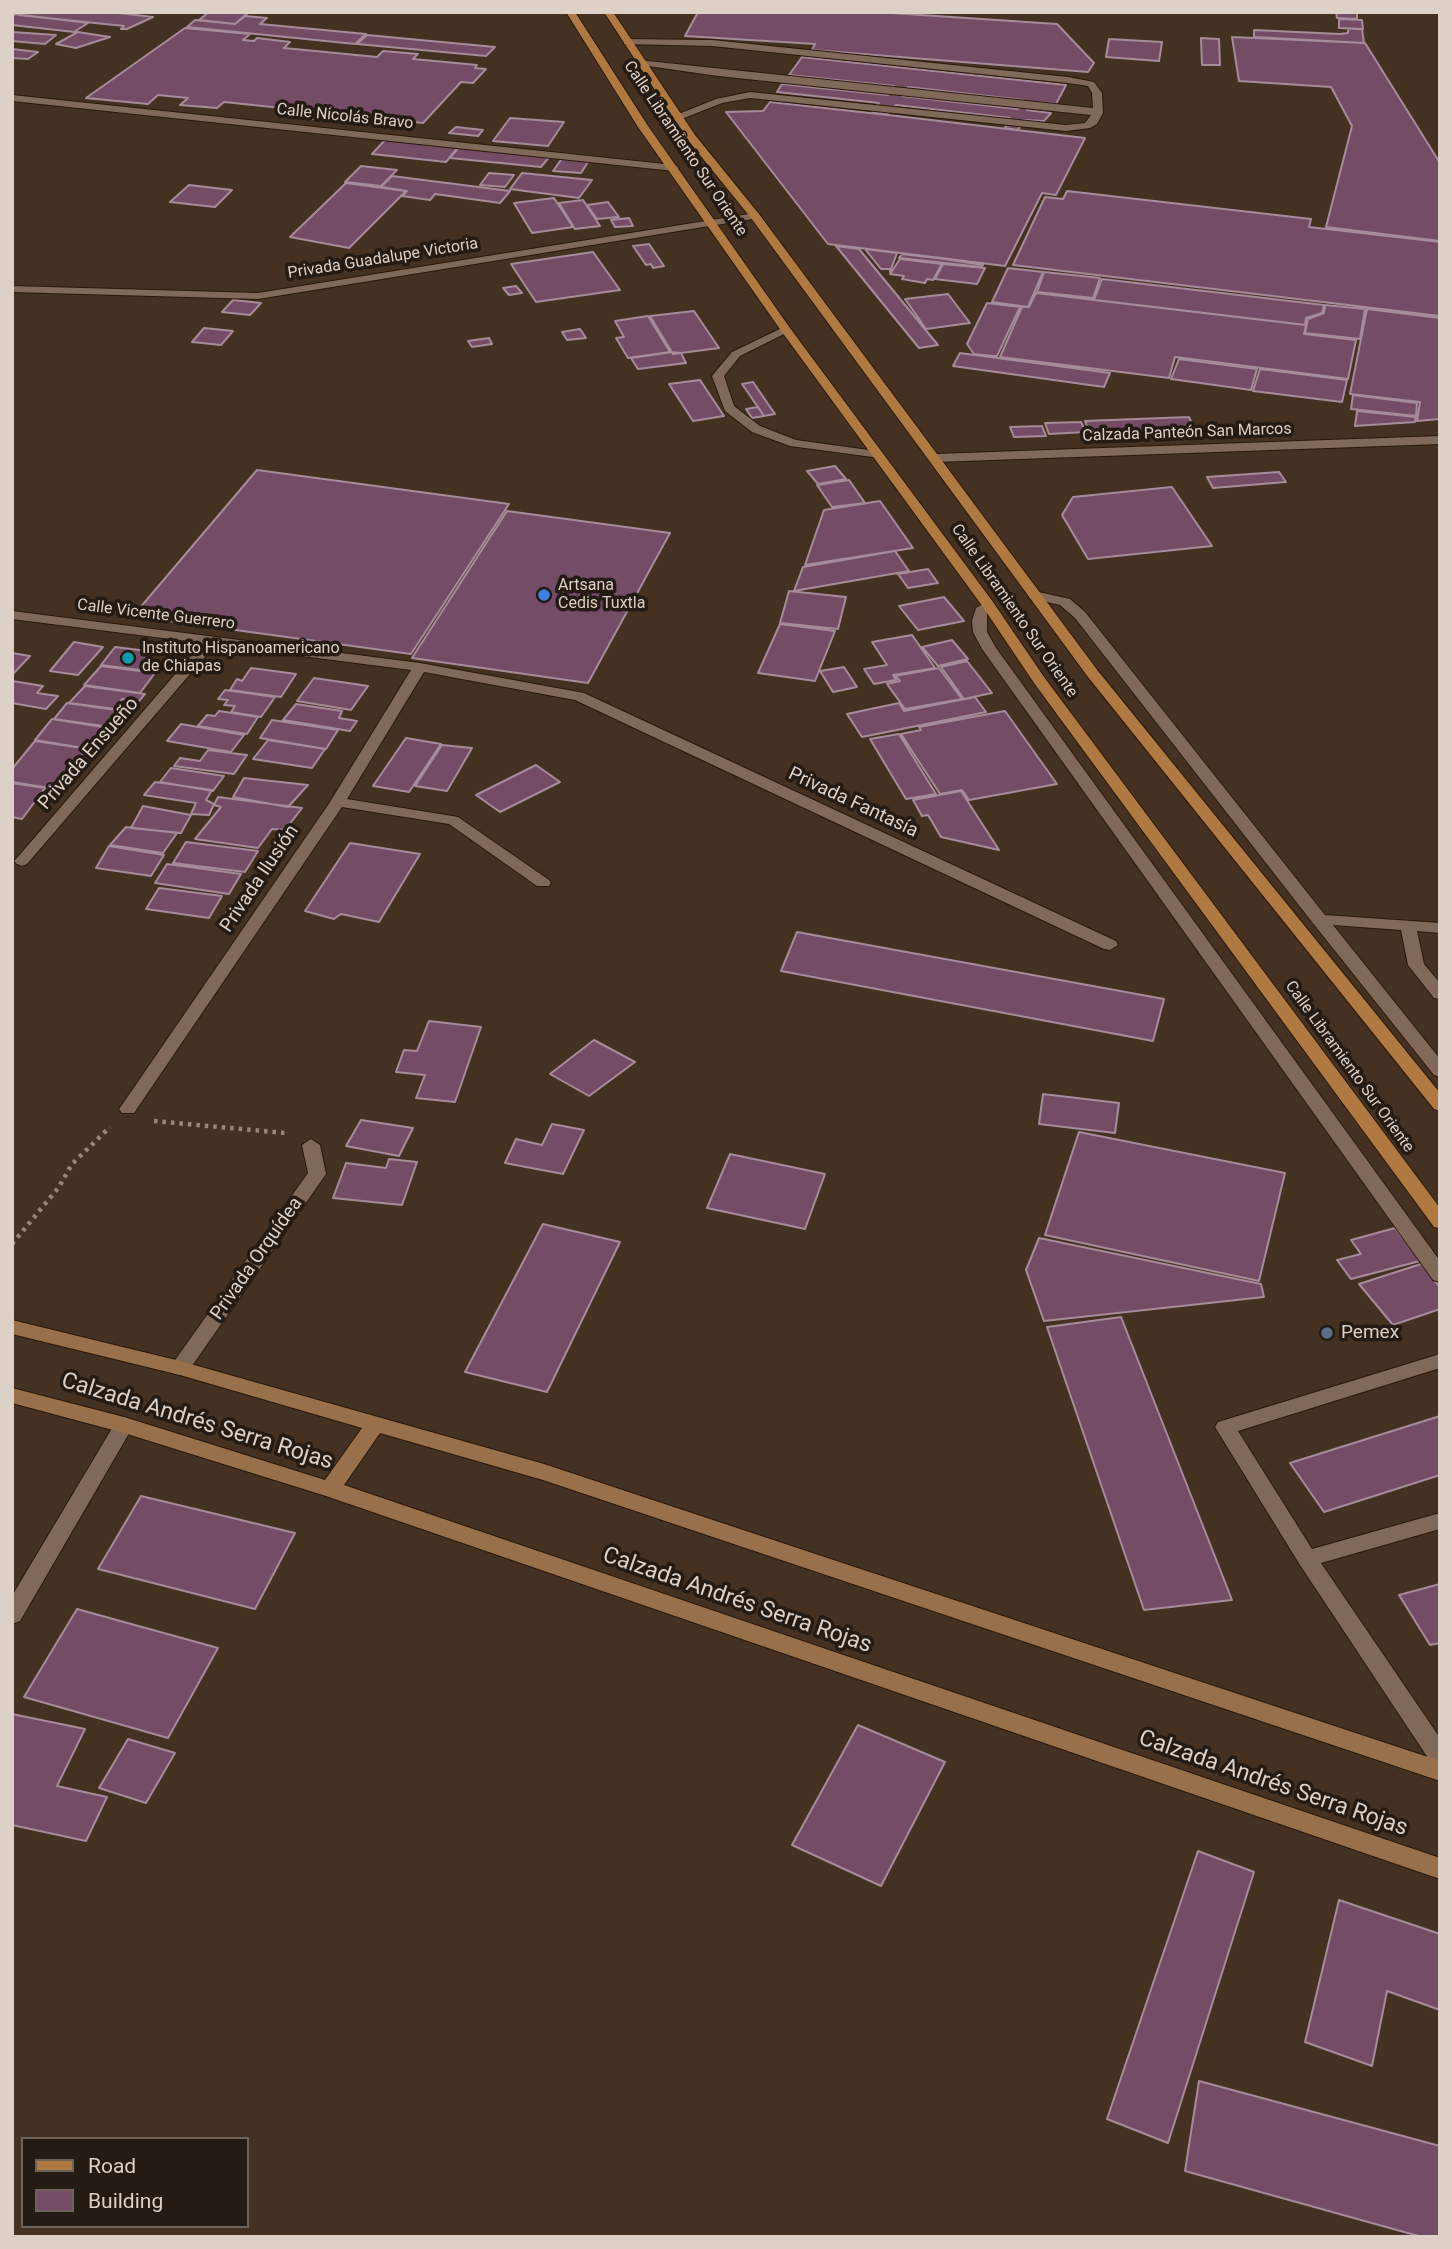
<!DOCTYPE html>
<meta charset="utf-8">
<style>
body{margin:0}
#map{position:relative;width:1452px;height:2249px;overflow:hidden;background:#453121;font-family:Roboto,sans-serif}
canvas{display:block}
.frame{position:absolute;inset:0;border:14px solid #ddd0c6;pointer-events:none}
.legend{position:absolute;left:21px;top:2137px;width:228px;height:91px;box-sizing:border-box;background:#241b14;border:2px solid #6e635b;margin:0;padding:9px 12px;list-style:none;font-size:21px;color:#ddd0c6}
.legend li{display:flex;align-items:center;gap:14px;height:35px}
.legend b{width:35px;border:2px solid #6e635b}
</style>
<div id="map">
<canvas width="1452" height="2249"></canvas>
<div class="frame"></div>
<ul class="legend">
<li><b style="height:9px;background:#af7941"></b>Road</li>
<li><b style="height:19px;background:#754c65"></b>Building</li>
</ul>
</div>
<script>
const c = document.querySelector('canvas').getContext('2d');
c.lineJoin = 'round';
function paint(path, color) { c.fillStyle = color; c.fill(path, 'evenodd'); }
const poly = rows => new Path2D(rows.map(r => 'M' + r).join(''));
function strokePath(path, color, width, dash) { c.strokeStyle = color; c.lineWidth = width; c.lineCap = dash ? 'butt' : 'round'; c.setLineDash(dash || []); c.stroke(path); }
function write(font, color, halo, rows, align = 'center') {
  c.font = font + ' Roboto,sans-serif'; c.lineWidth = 7; c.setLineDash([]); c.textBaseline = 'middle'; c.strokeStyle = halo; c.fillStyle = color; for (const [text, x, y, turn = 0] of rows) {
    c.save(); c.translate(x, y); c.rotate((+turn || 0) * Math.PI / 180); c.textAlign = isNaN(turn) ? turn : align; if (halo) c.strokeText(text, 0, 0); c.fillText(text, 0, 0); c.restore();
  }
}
const building = poly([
 [21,12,110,12,153,17,127,29,121,29,124,26,18,15,21,12],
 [209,12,249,12,235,24,199,20,209,12],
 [698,12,876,12,1057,24,1094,63,1088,72,812,50,815,44,685,36,698,12],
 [1336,12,1357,12,1357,19,1337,18,1336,12],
 [15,14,88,23,74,32,12,25,12,17,15,14],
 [245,16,267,18,260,24,366,34,355,44,187,27,195,20,235,24,245,16],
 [1339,19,1362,20,1363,29,1339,28,1339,19],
 [185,28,250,34,243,40,254,41,257,38,290,42,284,48,377,57,383,51,418,54,413,59,477,65,475,68,486,69,473,83,461,82,423,123,356,116,349,123,313,119,320,112,224,102,217,108,180,105,188,98,158,95,148,104,86,98,185,28],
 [1348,29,1362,29,1364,43,1254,37,1254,30,1340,34,1348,33,1348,29],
 [12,32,56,35,45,44,12,41,12,32],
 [78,32,110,37,76,48,56,44,78,32],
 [367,35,495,47,486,56,357,44,367,35],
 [1232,37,1365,43,1440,163,1440,241,1326,227,1352,126,1331,87,1239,81,1232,37],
 [1201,38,1219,39,1220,65,1202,65,1201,38],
 [1109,39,1162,42,1159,61,1106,57,1109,39],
 [12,49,38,52,28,59,12,58,12,49],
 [802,57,1066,85,1056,104,1032,102,1027,110,1051,113,1044,121,1024,120,1018,130,1005,128,1010,118,896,105,888,113,873,112,879,103,777,92,782,84,888,95,894,86,789,75,802,57],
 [908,87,1023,100,1018,109,902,96,908,87],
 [770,102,888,115,1085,138,1056,195,1042,193,1005,266,828,244,726,112,763,111,770,102],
 [510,118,564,122,548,146,493,141,510,118],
 [456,127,483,130,478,136,449,133,456,127],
 [386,139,459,146,446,162,372,154,386,139],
 [459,147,550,156,541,167,450,158,459,147],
 [563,157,590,159,581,173,553,171,563,157],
 [361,166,397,170,381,186,345,182,361,166],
 [489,173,514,175,505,187,480,185,489,173],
 [522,173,592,180,579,198,510,189,522,173],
 [392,176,510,191,500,203,435,194,430,200,402,196,407,191,381,187,392,176],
 [346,183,406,191,349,248,290,237,346,183],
 [189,185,232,190,215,207,170,202,189,185],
 [1067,191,1311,219,1309,227,1440,242,1440,316,1013,265,1045,197,1063,199,1067,191],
 [554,198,573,227,532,233,514,203,554,198],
 [583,200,600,226,575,229,559,203,583,200],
 [608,202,619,217,597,219,587,205,608,202],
 [629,218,633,226,615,227,611,220,629,218],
 [649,244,664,266,653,268,651,264,646,265,633,246,649,244],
 [836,246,859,249,938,345,919,348,836,246],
 [865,249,897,253,890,272,890,269,881,269,865,249],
 [593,252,620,290,536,302,511,264,593,252],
 [902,254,945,259,983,265,981,267,899,258,902,254],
 [900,259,942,264,933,280,927,279,925,283,902,279,904,276,890,274,900,259],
 [943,264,985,268,977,284,935,279,943,264],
 [1008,268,1043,272,1028,307,992,302,1008,268],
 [1044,272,1100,278,1093,298,1037,292,1044,272],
 [1102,279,1324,305,1322,313,1306,318,1305,325,1094,300,1102,279],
 [516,286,522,293,509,295,503,288,516,286],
 [1036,293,1306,325,1304,334,1356,340,1348,379,1175,357,1169,378,1000,357,1022,307,1029,307,1036,293],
 [948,294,970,323,926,329,905,299,948,294],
 [233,300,261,303,250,315,222,312,233,300],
 [987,303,1020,307,997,356,992,356,974,354,967,344,987,303],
 [1325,305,1365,309,1360,339,1305,333,1308,319,1324,313,1325,305],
 [1367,309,1440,318,1440,419,1417,421,1420,402,1350,394,1367,309],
 [694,311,719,348,673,354,650,316,694,311],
 [648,316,670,352,628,358,616,338,624,337,615,321,648,316],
 [204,328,233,331,221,345,192,342,204,328],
 [580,329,586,338,567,340,562,332,580,329],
 [489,338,492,344,472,347,468,341,489,338],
 [672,352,681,353,686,363,638,369,631,358,672,352],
 [960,353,1110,373,1104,387,953,366,960,353],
 [1179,359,1257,369,1251,390,1171,379,1179,359],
 [1260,369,1347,380,1342,402,1253,391,1260,369],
 [700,380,724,416,693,421,669,384,700,380],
 [753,382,775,414,764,416,742,384,753,382],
 [1353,395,1417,403,1416,416,1351,409,1353,395],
 [758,407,764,416,752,418,746,409,758,407],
 [1357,411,1416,417,1415,422,1355,426,1357,411],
 [1189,417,1195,430,1090,433,1085,421,1189,417],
 [1081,422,1086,432,1049,434,1045,423,1081,422],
 [1042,426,1046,436,1014,437,1010,427,1042,426],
 [835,466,846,479,818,484,807,471,835,466],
 [257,470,509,504,411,654,133,616,257,470],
 [1279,472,1286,482,1213,488,1207,477,1279,472],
 [849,480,865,503,832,507,817,485,849,480],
 [1172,487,1212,546,1088,559,1062,515,1073,497,1172,487],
 [880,501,913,548,805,565,824,510,880,501],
 [507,511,670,533,588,683,412,658,507,511],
 [895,551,909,571,794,591,803,567,895,551],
 [928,569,938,583,908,588,898,574,928,569],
 [789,591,846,597,838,629,780,623,789,591],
 [944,597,964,621,918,630,899,606,944,597],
 [780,624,835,631,815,681,758,673,780,624],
 [912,635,935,668,893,675,896,680,874,684,864,669,887,665,872,642,912,635],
 [952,640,968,659,938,666,922,647,952,640],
 [74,642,103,647,78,675,50,671,74,642],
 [115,647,155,652,145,665,152,666,147,671,101,665,115,647],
 [12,653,30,656,12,675,12,653],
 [967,661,992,693,964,699,941,667,967,661],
 [101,666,155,673,140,693,84,685,101,666],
 [844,667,857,687,833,692,820,671,844,667],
 [251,668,296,674,281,697,230,690,237,679,242,681,251,668],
 [939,668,962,699,905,709,887,684,900,681,895,676,939,668],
 [314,678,368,686,351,710,297,701,314,678],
 [12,681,43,686,37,693,58,696,46,709,12,703,12,681],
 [85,686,145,694,139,701,122,699,115,709,69,703,85,686],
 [225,690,275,697,261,717,231,712,235,706,224,705,228,700,218,699,225,690],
 [975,697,986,712,862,737,847,714,899,703,904,711,975,697],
 [67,703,123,711,111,727,54,719,67,703],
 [296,704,342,711,339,718,357,721,350,731,283,720,296,704],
 [219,711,258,717,247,734,198,726,207,715,215,716,219,711],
 [1005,711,1057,784,969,800,962,790,940,794,901,734,921,730,919,727,1005,711],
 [52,719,109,728,94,747,84,745,83,748,35,740,52,719],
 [272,720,338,730,326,749,260,738,272,720],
 [181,724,244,735,231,752,167,741,181,724],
 [899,734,936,794,906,799,870,739,899,734],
 [406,738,441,744,409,792,373,786,406,738],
 [268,740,325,749,312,768,253,759,268,740],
 [35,741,82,748,87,749,56,789,12,782,12,769,35,741],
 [442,745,472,748,447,791,415,786,442,745],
 [208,750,247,755,234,774,174,766,180,758,200,761,208,750],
 [536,765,560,782,500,812,476,795,536,765],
 [171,768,224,776,213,791,160,782,171,768],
 [244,778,308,785,288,807,233,797,244,778],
 [155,782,212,790,206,800,214,804,209,815,191,814,196,803,144,795,155,782],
 [12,783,45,788,22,819,12,817,12,783],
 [961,791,999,850,941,837,928,815,922,816,913,800,961,791],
 [218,797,302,808,285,830,272,829,258,848,195,839,221,807,214,805,218,797],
 [143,806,191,815,181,833,131,828,143,806],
 [126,827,177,833,163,853,110,845,126,827],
 [186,842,258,851,245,872,173,863,186,842],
 [350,843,420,854,379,922,341,914,334,919,305,911,350,843],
 [109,846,164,855,151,876,96,868,109,846],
 [167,864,241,874,229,894,155,883,167,864],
 [159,888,222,896,209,918,146,909,159,888],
 [797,932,1164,999,1153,1041,781,971,797,932],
 [429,1021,481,1027,455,1102,416,1098,425,1075,396,1072,404,1050,417,1051,429,1021],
 [594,1040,635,1062,589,1096,550,1074,594,1040],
 [1043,1094,1119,1103,1115,1133,1039,1124,1043,1094],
 [361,1120,413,1128,399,1156,346,1146,361,1120],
 [552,1124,584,1130,563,1174,505,1163,516,1139,542,1145,552,1124],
 [1079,1132,1285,1173,1259,1281,1045,1235,1079,1132],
 [730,1154,825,1174,805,1229,707,1208,730,1154],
 [389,1159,417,1162,402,1205,333,1198,346,1163,386,1168,389,1159],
 [543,1224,620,1242,547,1392,465,1372,543,1224],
 [1395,1228,1420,1261,1351,1279,1337,1260,1361,1254,1351,1240,1395,1228],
 [1039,1238,1261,1284,1264,1297,1044,1321,1026,1270,1039,1238],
 [1421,1264,1440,1287,1440,1309,1393,1325,1359,1284,1421,1264],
 [1121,1317,1232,1600,1144,1610,1047,1327,1121,1317],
 [1440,1416,1440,1475,1324,1512,1290,1463,1440,1416],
 [141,1496,295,1533,255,1609,98,1569,141,1496],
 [1440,1584,1440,1643,1430,1645,1399,1595,1440,1584],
 [77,1609,218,1648,168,1738,24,1697,77,1609],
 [12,1714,85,1729,57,1786,107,1797,86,1841,12,1825,12,1714],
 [858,1725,945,1762,881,1886,792,1845,858,1725],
 [128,1739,175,1753,146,1803,99,1788,128,1739],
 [1198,1851,1254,1872,1168,2143,1107,2119,1198,1851],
 [1339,1900,1440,1934,1440,2010,1387,1991,1372,2066,1305,2042,1339,1900],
 [1199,2081,1440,2146,1440,2237,1422,2237,1185,2171,1199,2081]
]);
paint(building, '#754c65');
strokePath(building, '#a68b9b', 2);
const service = poly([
 [627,39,712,40,1068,77,1094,82,1102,93,1103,113,1097,124,1090,128,1066,131,750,98,722,103,679,120,676,119,676,115,716,99,750,92,1066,125,1085,123,1091,115,718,76,641,65,636,62,638,60,1093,108,1092,93,1088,86,1068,83,712,46,624,44,624,40,627,39],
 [782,328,792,330,740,356,724,376,734,406,760,426,796,440,876,451,882,455,880,458,790,446,752,432,725,411,712,376,732,352,782,328],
 [1440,1354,1440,1368,1238,1431,1312,1549,1440,1513,1440,1529,1321,1563,1440,1738,1440,1767,1432,1764,1300,1565,1215,1427,1218,1422,1440,1354]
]);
const minor = poly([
 [12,95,674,165,679,168,674,171,12,101,12,95],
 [755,213,759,214,759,218,258,299,12,292,12,286,258,293,755,213],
 [1440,436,1440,444,936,462,930,458,936,454,1440,436],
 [1034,591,1070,599,1085,612,1325,915,1440,923,1440,933,1417,931,1424,964,1440,983,1440,999,1434,998,1408,965,1401,930,1333,925,1440,1059,1440,1077,1434,1075,1312,922,1075,618,1060,605,1029,598,1029,592,1034,591],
 [988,601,995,605,987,612,987,632,996,648,1440,1261,1440,1282,1433,1280,982,649,973,632,972,621,976,608,988,601],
 [12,611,420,663,584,693,1116,941,1118,945,1110,950,1104,949,575,700,424,672,347,799,458,817,549,880,551,883,549,886,537,886,449,824,342,807,134,1113,122,1113,119,1109,122,1105,330,802,411,670,215,645,27,864,22,866,17,864,14,861,17,858,202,643,12,619,12,611],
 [311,1139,320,1145,326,1174,187,1373,180,1375,173,1373,170,1368,173,1363,308,1173,302,1145,311,1139],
 [124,1417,131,1420,134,1425,131,1430,20,1621,12,1624,12,1596,117,1420,124,1417]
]);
const secondary = poly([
 [12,1320,180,1361,544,1464,1440,1761,1440,1781,543,1480,380,1433,344,1485,1440,1858,1440,1879,326,1496,124,1433,12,1403,12,1388,124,1417,325,1480,362,1428,180,1375,12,1334,12,1320]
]);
const primary = poly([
 [566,12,575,12,648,126,790,328,993,602,1044,677,1440,1208,1440,1228,1434,1227,1034,683,983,607,782,332,638,127,566,12],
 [604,12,613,12,695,135,759,214,1098,671,1440,1093,1440,1111,1434,1109,1088,677,751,218,687,139,604,12]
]);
strokePath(service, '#2a1809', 2);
strokePath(minor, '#2a1809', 2);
strokePath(secondary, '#2a1809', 2);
strokePath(primary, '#2a1809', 2);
strokePath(poly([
 [154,1121,285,1133],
 [12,1244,59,1187,72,1164,110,1127]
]), '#97877a', 4.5, [3.5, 5]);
paint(service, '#806958');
paint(minor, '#806958');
paint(secondary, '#98714c');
paint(primary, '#af7941');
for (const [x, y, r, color] of [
 [544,595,7,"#3f7fe0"],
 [128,658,7,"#0f9aa8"],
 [1327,1333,7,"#5c6f8a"]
]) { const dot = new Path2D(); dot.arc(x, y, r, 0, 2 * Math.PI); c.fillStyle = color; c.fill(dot); strokePath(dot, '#241b14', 2.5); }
write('16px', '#ddd0c6', '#241b14', [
 ["Calle Nicolás Bravo",345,117,6],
 ["Calle Libramiento Sur Oriente",685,149,56],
 ["Privada Guadalupe Victoria",383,259,-9],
 ["Calzada Panteón San Marcos",1187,433,-2],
 ["Calle Libramiento Sur Oriente",1014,611,55],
 ["Calle Vicente Guerrero",156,615,7],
 ["Calle Libramiento Sur Oriente",1349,1067,54]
]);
write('16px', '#ddd0c6', '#241b14', [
 ["Artsana",558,586],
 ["Cedis Tuxtla",558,604],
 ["Instituto Hispanoamericano",142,649],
 ["de Chiapas",142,667]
], 'left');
write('19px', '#ddd0c6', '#241b14', [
 ["Privada Ensueño",89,754,-49],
 ["Privada Fantasía",853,803,25],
 ["Privada Ilusión",260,879,-56],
 ["Privada Orquídea",257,1259,-55]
]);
write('19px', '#ddd0c6', '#241b14', [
 ["Pemex",1341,1333]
], 'left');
write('23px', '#ddd0c6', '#241b14', [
 ["Calzada Andrés Serra Rojas",197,1422,17],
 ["Calzada Andrés Serra Rojas",737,1601,19],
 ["Calzada Andrés Serra Rojas",1273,1784,19]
]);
</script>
